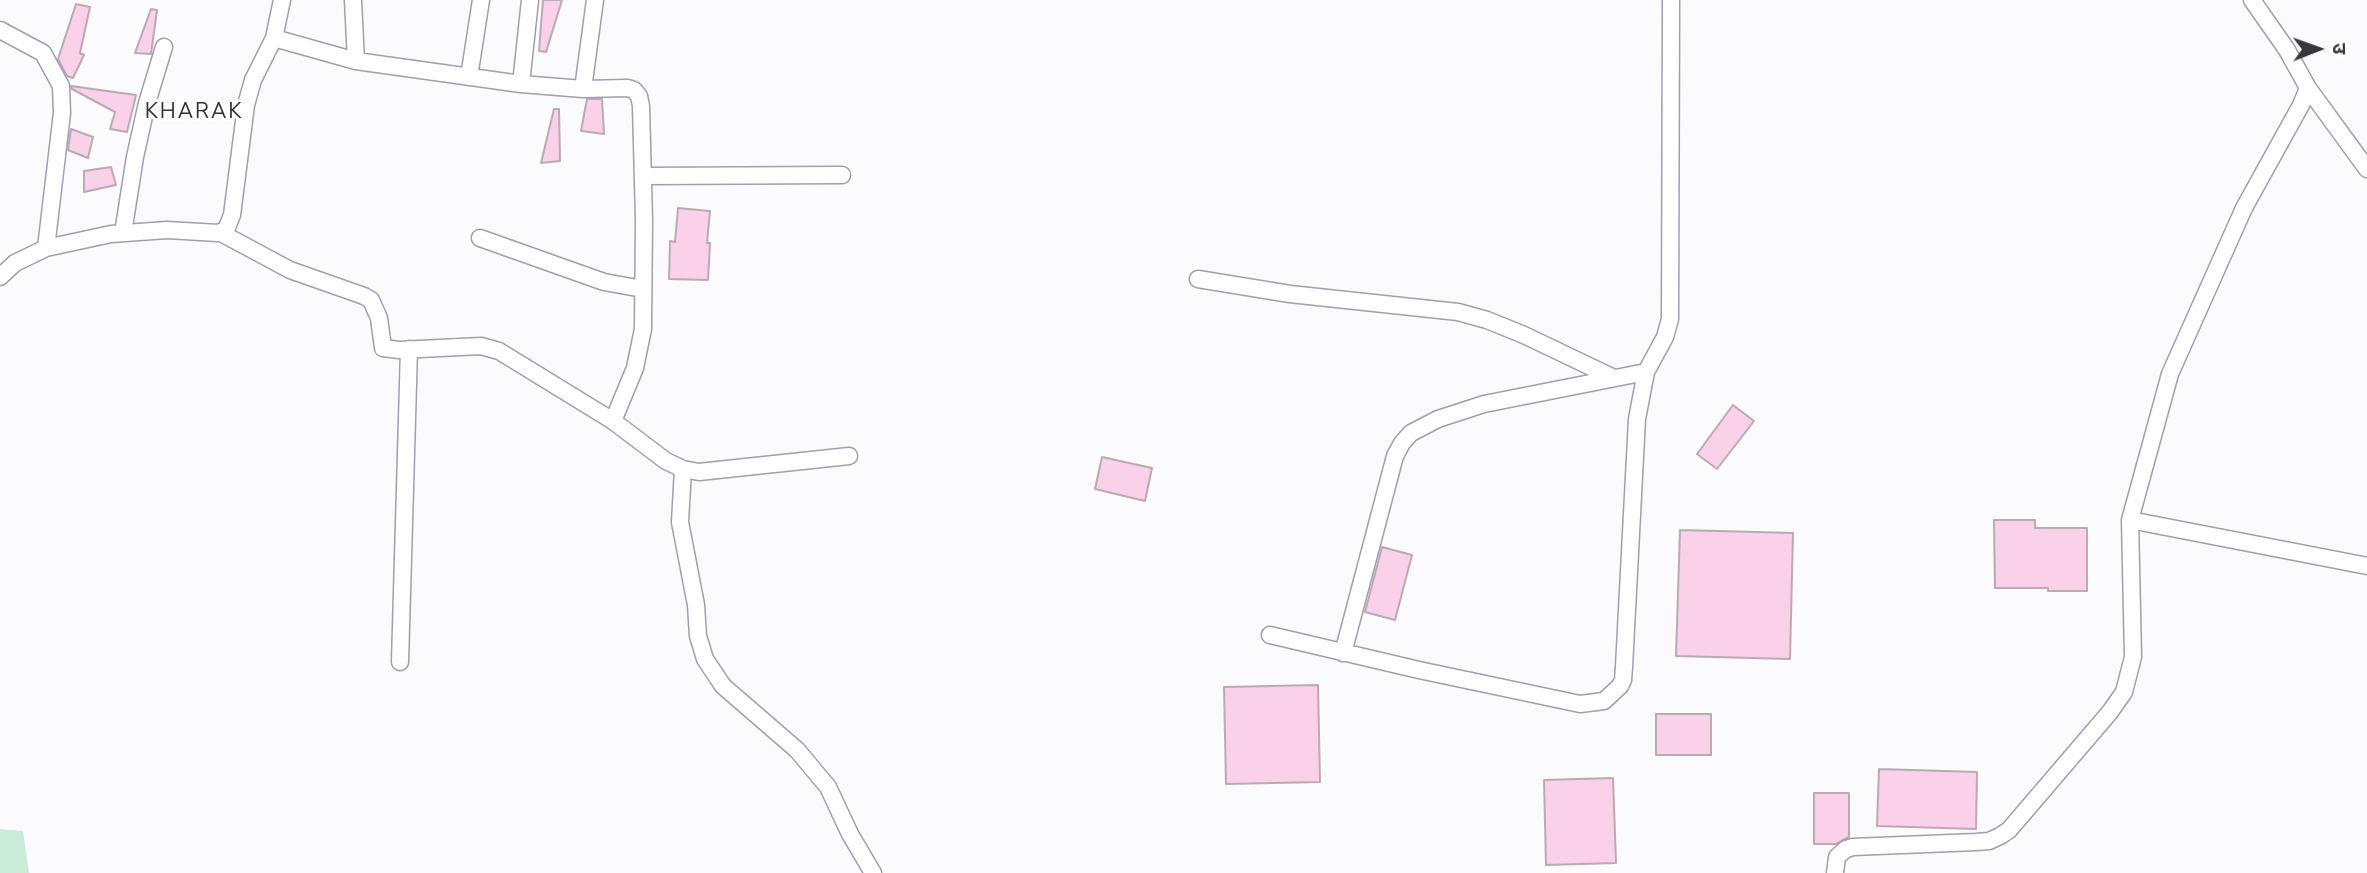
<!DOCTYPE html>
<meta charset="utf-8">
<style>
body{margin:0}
#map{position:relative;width:2367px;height:873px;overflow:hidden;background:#fbfafd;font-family:"Nunito Sans","Noto Sans Devanagari",sans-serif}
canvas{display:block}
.north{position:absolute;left:2283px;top:14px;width:70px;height:70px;-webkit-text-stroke:5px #fff;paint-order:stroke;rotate:89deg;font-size:19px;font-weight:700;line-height:28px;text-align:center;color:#38373e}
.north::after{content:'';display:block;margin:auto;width:24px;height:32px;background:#38373e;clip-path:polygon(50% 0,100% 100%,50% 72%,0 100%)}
</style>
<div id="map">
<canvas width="2367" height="873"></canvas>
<div class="north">उ</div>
</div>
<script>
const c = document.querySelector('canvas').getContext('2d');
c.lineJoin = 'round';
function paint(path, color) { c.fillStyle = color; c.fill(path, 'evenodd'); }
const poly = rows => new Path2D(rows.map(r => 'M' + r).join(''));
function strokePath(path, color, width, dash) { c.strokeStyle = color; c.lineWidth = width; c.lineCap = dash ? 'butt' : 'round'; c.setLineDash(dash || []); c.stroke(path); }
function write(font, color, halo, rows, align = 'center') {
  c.font = font + ' "Nunito Sans",sans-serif'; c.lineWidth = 6; c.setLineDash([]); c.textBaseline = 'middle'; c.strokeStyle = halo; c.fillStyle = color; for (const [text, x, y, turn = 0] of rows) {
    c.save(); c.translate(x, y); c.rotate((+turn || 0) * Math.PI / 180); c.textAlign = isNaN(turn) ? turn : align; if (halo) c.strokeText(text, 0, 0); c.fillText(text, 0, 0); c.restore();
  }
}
paint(poly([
 [0,829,23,831,29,873,0,873]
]), '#c8ecd8');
const building = poly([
 [543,0,562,0,546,52,539,51,543,0],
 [76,4,90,7,80,53,84,55,73,78,67,76,58,59,76,4],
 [151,9,157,10,151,54,135,53,151,9],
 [71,86,136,95,127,132,110,129,115,112,72,89,71,86],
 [587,99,602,99,604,134,581,131,587,99],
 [554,109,559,109,560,161,541,163,554,109],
 [71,129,93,137,88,158,68,150,71,129],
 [111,167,116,185,84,192,84,171,111,167],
 [678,208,710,211,707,243,710,243,708,280,669,279,670,241,675,242,678,208],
 [1733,405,1754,421,1717,469,1697,454,1733,405],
 [1102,457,1152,468,1145,501,1095,489,1102,457],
 [1994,520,2035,520,2035,528,2087,528,2087,591,2048,591,2048,588,1995,588,1994,520],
 [1680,530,1793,533,1790,659,1676,656,1680,530],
 [1382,547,1412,555,1395,620,1365,612,1382,547],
 [1318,685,1320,782,1226,784,1224,687,1318,685],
 [1656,714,1711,714,1711,755,1656,755,1656,714],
 [1879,769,1977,772,1976,829,1877,826,1879,769],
 [1613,778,1616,863,1546,865,1544,780,1613,778],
 [1814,793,1849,793,1849,837,1836,844,1814,844,1814,793]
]);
paint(building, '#fbd0e9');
strokePath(building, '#baaab3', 2);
const street = poly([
 [353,0,356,61],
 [0,30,43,53,61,86,62,113,46,248],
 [274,38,356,61,521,84,583,89,595,0],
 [469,77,481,0],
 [521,84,530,0],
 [2308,88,2367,169],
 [583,89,628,88,634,90,639,96,641,106,644,220,643,329,635,368,613,421],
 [643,176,842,175],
 [123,233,135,157,147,103,164,47],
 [221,233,290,270,364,296,371,300,379,318,383,348,399,350,481,346,499,351,613,421,666,461,683,469,699,472,849,456],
 [480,238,604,282,643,289],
 [0,277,15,263,46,248,111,234,167,230,218,233,226,230,232,215,246,105,253,80,274,38,282,0],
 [1198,279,1290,294,1458,312,1487,320,1524,335,1614,378],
 [683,469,680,522,696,605,698,636,705,659,723,686,797,750,828,787,850,834,873,873],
 [2130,520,2367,566],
 [1270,635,1419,670,1580,704,1604,701,1620,686,1623,680,1624,667,1637,419,1646,372,1665,337,1670,319,1671,0],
 [1343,653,1395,456,1402,443,1411,433,1438,419,1484,404,1646,372],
 [400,662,409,349],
 [1835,873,1837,857,1846,849,1853,847,1976,842,1989,841,2000,836,2009,830,2110,712,2124,692,2133,657,2130,520,2170,374,2244,208,2301,105,2308,88,2287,50,2252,0]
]);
strokePath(street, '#a19eae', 19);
strokePath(street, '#fff', 16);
c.letterSpacing = '2px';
write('21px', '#322f3c', '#fff', [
 ["KHARAK",194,113]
]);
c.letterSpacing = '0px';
</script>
